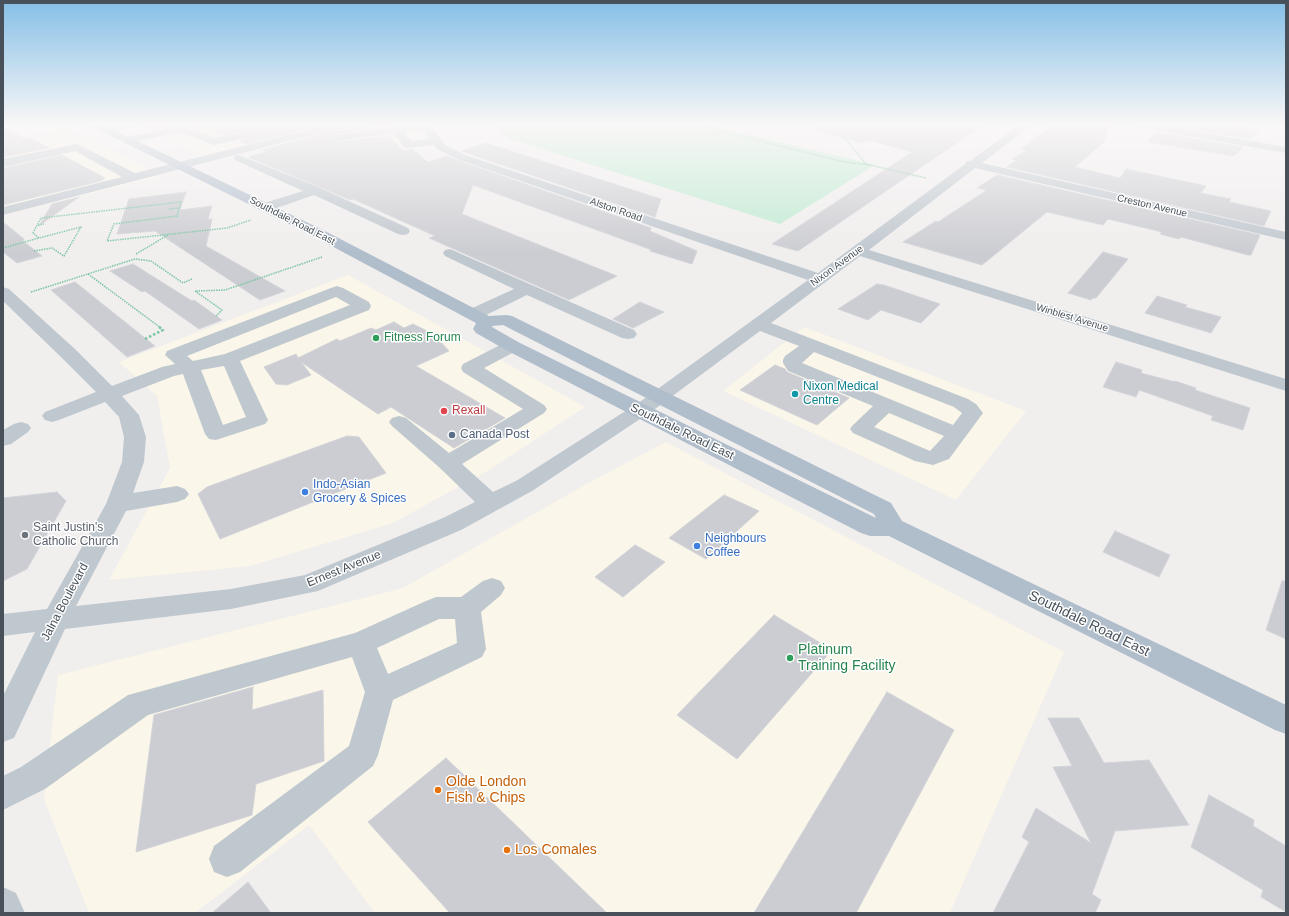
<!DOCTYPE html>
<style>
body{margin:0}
#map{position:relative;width:1289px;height:916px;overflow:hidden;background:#f1eeee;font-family:Arial,sans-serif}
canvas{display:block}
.frame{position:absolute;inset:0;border:4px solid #48515a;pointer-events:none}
</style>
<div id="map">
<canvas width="1289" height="916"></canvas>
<div class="frame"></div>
</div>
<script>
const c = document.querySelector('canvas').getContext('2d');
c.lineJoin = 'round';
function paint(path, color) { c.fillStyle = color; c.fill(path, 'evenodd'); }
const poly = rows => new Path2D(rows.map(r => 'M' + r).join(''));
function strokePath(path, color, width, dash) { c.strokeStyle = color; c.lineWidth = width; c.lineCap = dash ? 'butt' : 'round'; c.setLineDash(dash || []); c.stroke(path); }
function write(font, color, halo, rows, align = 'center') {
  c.font = font + ' Arial,sans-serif'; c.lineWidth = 3; c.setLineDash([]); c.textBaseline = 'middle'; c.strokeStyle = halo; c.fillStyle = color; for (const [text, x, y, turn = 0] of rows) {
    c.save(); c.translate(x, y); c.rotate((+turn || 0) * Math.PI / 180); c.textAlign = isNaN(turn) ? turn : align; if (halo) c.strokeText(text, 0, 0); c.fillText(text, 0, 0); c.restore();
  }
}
paint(poly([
 [139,125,254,125,280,135,202,155],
 [386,125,412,125,427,145,337,158,298,138],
 [66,128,161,176,3,215,3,141],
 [348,275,585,407,489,470,393,523,250,566,109,580,170,468,157,396,119,362],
 [804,327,1026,411,956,500,723,391],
 [666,442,1064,652,950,913,375,913,309,825,195,913,89,913,44,799,58,675,403,588,592,481]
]), '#faf6e9');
paint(poly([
 [493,125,709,125,875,165,780,224,507,138]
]), '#c0ebd2');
const building = poly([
 [202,125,323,125,247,144,240,141,245,139,247,137,242,132,225,135,202,125],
 [359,125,367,125,367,129,336,134,330,139,336,142,389,136,403,151,412,149,428,162,447,156,457,160,651,228,650,231,697,251,692,264,650,251,652,250,473,185,462,214,617,276,569,300,429,238,435,236,353,199,350,200,248,157,267,152,262,150,331,131,353,129,359,125],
 [817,125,822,125,822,129,827,130,835,125,983,125,798,251,772,244,912,152,868,140,862,143,816,130,817,125],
 [1055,125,1108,125,1105,141,1075,167,1120,178,1126,169,1206,186,1201,193,1231,199,1229,202,1271,211,1264,226,1007,167,1017,160,1012,159,1027,150,1021,149,1032,141,1030,141,1055,125],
 [1164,125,1228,125,1259,130,1250,139,1164,125],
 [3,126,25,139,31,138,49,148,3,157,3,126],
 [1156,132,1243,147,1234,156,1148,142,1156,132],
 [486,143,661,199,655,217,461,151,486,143],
 [62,155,105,178,101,181,3,205,3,168,62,155],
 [997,175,1260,235,1251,255,1248,255,1181,237,1179,239,1160,234,1162,232,1108,219,1103,225,1047,212,982,265,903,242,936,221,938,222,987,190,977,188,997,175],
 [186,192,180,210,212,206,208,219,212,219,206,246,285,291,260,300,155,231,117,234,129,199,186,192],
 [79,197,39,226,52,204,79,197],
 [3,222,24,239,23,241,42,256,17,263,3,252,3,222],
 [1103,252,1128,259,1096,298,1093,298,1091,300,1068,293,1103,252],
 [133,264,192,301,194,300,222,320,199,329,145,291,142,292,110,271,133,264],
 [75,282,155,346,127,357,51,290,75,282],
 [877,284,884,285,940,304,921,323,881,310,868,320,838,309,877,284],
 [1157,296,1187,305,1185,307,1221,317,1211,333,1145,313,1157,296],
 [640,302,664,312,633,328,613,319,640,302],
 [394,322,404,328,413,324,429,332,438,339,449,351,416,366,505,418,454,448,391,407,378,414,301,362,311,375,287,385,276,384,264,367,296,354,298,358,337,339,340,341,371,328,376,330,394,322],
 [1116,362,1142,370,1141,373,1175,382,1175,381,1196,388,1195,390,1250,408,1243,430,1211,420,1213,416,1139,390,1136,397,1103,387,1116,362],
 [775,365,785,369,787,372,849,398,817,425,740,390,775,365],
 [347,436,359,437,386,473,220,539,198,494,207,487,347,436],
 [57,492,66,501,27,569,3,581,3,498,57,492],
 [724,495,759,511,706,559,669,538,724,495],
 [1115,531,1170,555,1159,577,1103,552,1115,531],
 [635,545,665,562,623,597,595,577,635,545],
 [1282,581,1286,581,1286,639,1266,630,1282,581],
 [774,615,832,650,737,759,677,715,774,615],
 [253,687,252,710,323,690,324,761,256,784,252,815,136,852,154,715,253,687],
 [887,692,954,730,856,913,754,913,887,692],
 [1048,718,1079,718,1104,763,1149,760,1189,825,1115,831,1092,894,1101,900,1095,913,993,913,1029,842,1022,837,1036,808,1091,843,1053,767,1072,766,1048,718],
 [446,758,607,913,450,913,368,822,446,758],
 [1209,795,1254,820,1253,826,1286,846,1286,912,1261,897,1263,890,1191,847,1209,795],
 [248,882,271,913,212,913,248,882]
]);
paint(building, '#cccdd2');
strokePath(building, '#d3d4d9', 1);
strokePath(poly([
 [702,125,720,131,844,162,870,165],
 [841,133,866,164,926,178],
 [169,209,179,208],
 [38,225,44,224],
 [3,248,39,238,33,233,41,218,181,202,177,216,114,224,107,241,227,228,251,220],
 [34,251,52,248,64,256,81,227,39,238],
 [136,254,168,235],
 [88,274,161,328],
 [31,292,135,259,151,261,183,283,192,279],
 [216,316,222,310,195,291,225,290,322,257]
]), '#7bc6a3', 1.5, [1.5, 1]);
strokePath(poly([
 [145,339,163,330,159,327]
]), '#7bc6a3', 2.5, [2.5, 2]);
paint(poly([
 [117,125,135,125,134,127,107,133,102,130,103,128,117,125],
 [168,125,181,125,215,138,241,133,246,136,245,138,214,145,180,132,129,143,124,140,125,138,170,127,168,125],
 [328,125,358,125,353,128,331,130,308,136,3,215,3,207,122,177,75,151,3,167,3,159,77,144,135,173,328,125],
 [413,125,430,125,445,145,465,155,818,273,965,164,967,161,970,161,1019,125,1030,125,1029,127,982,163,1286,232,1286,240,975,168,869,250,1286,379,1286,391,860,256,771,323,968,399,976,404,983,413,949,459,933,465,915,461,853,433,850,429,853,425,873,406,788,371,783,363,783,360,785,356,799,346,760,331,655,409,532,491,461,530,318,591,231,609,65,629,14,738,3,742,3,696,35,632,3,636,3,614,47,609,106,504,122,462,124,437,119,417,105,402,59,420,52,422,45,420,42,416,45,412,96,392,62,358,3,301,3,287,9,289,76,350,112,386,162,367,175,364,165,355,167,351,331,288,337,286,343,288,369,302,371,306,369,310,240,361,268,420,265,424,216,440,209,439,205,434,183,374,174,376,122,396,139,415,146,437,144,462,133,493,177,486,185,489,189,494,185,499,177,502,126,511,76,606,231,589,305,575,443,518,475,502,440,468,392,426,389,422,392,418,399,416,406,418,449,453,523,409,463,372,461,368,463,364,506,342,512,341,518,342,521,346,518,350,484,368,544,405,547,409,544,413,462,464,493,492,516,481,641,401,808,280,457,159,437,149,434,145,408,148,404,147,394,133,336,141,331,138,336,135,413,125],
 [423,130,429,139,411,141,404,132,423,130],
 [336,297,350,305,225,354,193,361,187,356,336,297],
 [814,352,954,407,962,413,953,425,802,363,814,352],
 [224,366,246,417,223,425,201,370,224,366],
 [889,413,944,436,930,451,874,427,889,413],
 [823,125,834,125,827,129,823,128,823,125],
 [1137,125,1158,125,1286,147,1286,153,1142,128,1137,125],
 [239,155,320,188,408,228,410,231,408,234,403,235,398,234,314,195,271,210,261,210,259,207,261,204,303,191,235,160,233,158,235,156,239,155],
 [450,249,634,330,637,334,634,338,628,339,622,338,527,295,480,318,474,319,468,318,465,314,468,310,514,289,445,256,443,253,445,250,450,249],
 [21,422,28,424,31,428,28,432,11,444,3,446,3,430,14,424,21,422],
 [492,578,501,581,505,588,501,595,481,612,486,649,482,657,393,700,378,755,373,766,240,872,227,877,214,872,209,859,214,846,349,746,365,692,352,657,148,715,45,789,3,810,3,776,21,767,128,695,355,633,426,601,436,597,461,597,483,581,492,578],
 [439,619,455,619,457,643,388,674,377,648,439,619],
 [3,887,16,893,25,913,3,913,3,887]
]), '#c0c8cf');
paint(poly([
 [92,125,104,125,321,229,489,316,506,315,512,316,891,503,902,521,1286,705,1286,734,1275,730,889,536,870,536,861,533,506,350,476,333,473,329,476,323,311,235,93,127,92,125],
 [503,325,874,514,876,518,518,342,492,327,492,326,503,325]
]), '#b0bdcb');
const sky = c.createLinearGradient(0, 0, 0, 253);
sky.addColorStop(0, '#85bfe6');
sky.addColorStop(0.49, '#f9f7f7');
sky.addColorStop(1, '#f9f7f700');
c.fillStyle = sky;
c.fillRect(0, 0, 1289, 253);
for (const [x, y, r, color] of [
 [376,338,4,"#2e9e5b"],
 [795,394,4,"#0f9aa8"],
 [444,411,4,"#e0444e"],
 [452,435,4,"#5c6f8a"],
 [305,492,4,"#3f7fe0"],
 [25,535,4,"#6b7280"],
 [697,546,4,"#3f7fe0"],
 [790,658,4,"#2e9e5b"],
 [438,790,4,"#e8710a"],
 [507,850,4,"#e8710a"]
]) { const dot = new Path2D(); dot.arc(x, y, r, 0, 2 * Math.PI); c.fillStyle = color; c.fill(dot); strokePath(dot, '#fff', 1.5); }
write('10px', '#48515a', '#fff', [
 ["Creston Avenue",1152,206,13],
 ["Alston Road",616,210,19],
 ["Southdale Road East",292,221,27],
 ["Nixon Avenue",837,266,-36],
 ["Winblest Avenue",1072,318,17]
]);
write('12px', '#27864d', '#fff', [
 ["Fitness Forum",384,338]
], 'left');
write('12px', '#0d838f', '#fff', [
 ["Nixon Medical",803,387],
 ["Centre",803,401]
], 'left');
write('12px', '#be3a42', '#fff', [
 ["Rexall",452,411]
], 'left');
write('12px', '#48515a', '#fff', [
 ["Southdale Road East",682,432,26],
 ["Ernest Avenue",344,569,-22],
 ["Jalna Boulevard",65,602,-62]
]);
write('12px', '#4e5e75', '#fff', [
 ["Canada Post",460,435]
], 'left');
write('12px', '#366cbe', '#fff', [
 ["Indo-Asian",313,485],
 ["Grocery & Spices",313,499],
 ["Neighbours",705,539],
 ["Coffee",705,553]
], 'left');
write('12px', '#5b616d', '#fff', [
 ["Saint Justin's",33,528],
 ["Catholic Church",33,542]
], 'left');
write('14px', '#48515a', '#fff', [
 ["Southdale Road East",1089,624,26]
]);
write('14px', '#27864d', '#fff', [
 ["Platinum",798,650],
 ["Training Facility",798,666]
], 'left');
write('14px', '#c56008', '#fff', [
 ["Olde London",446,782],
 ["Fish & Chips",446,798],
 ["Los Comales",515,850]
], 'left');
</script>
